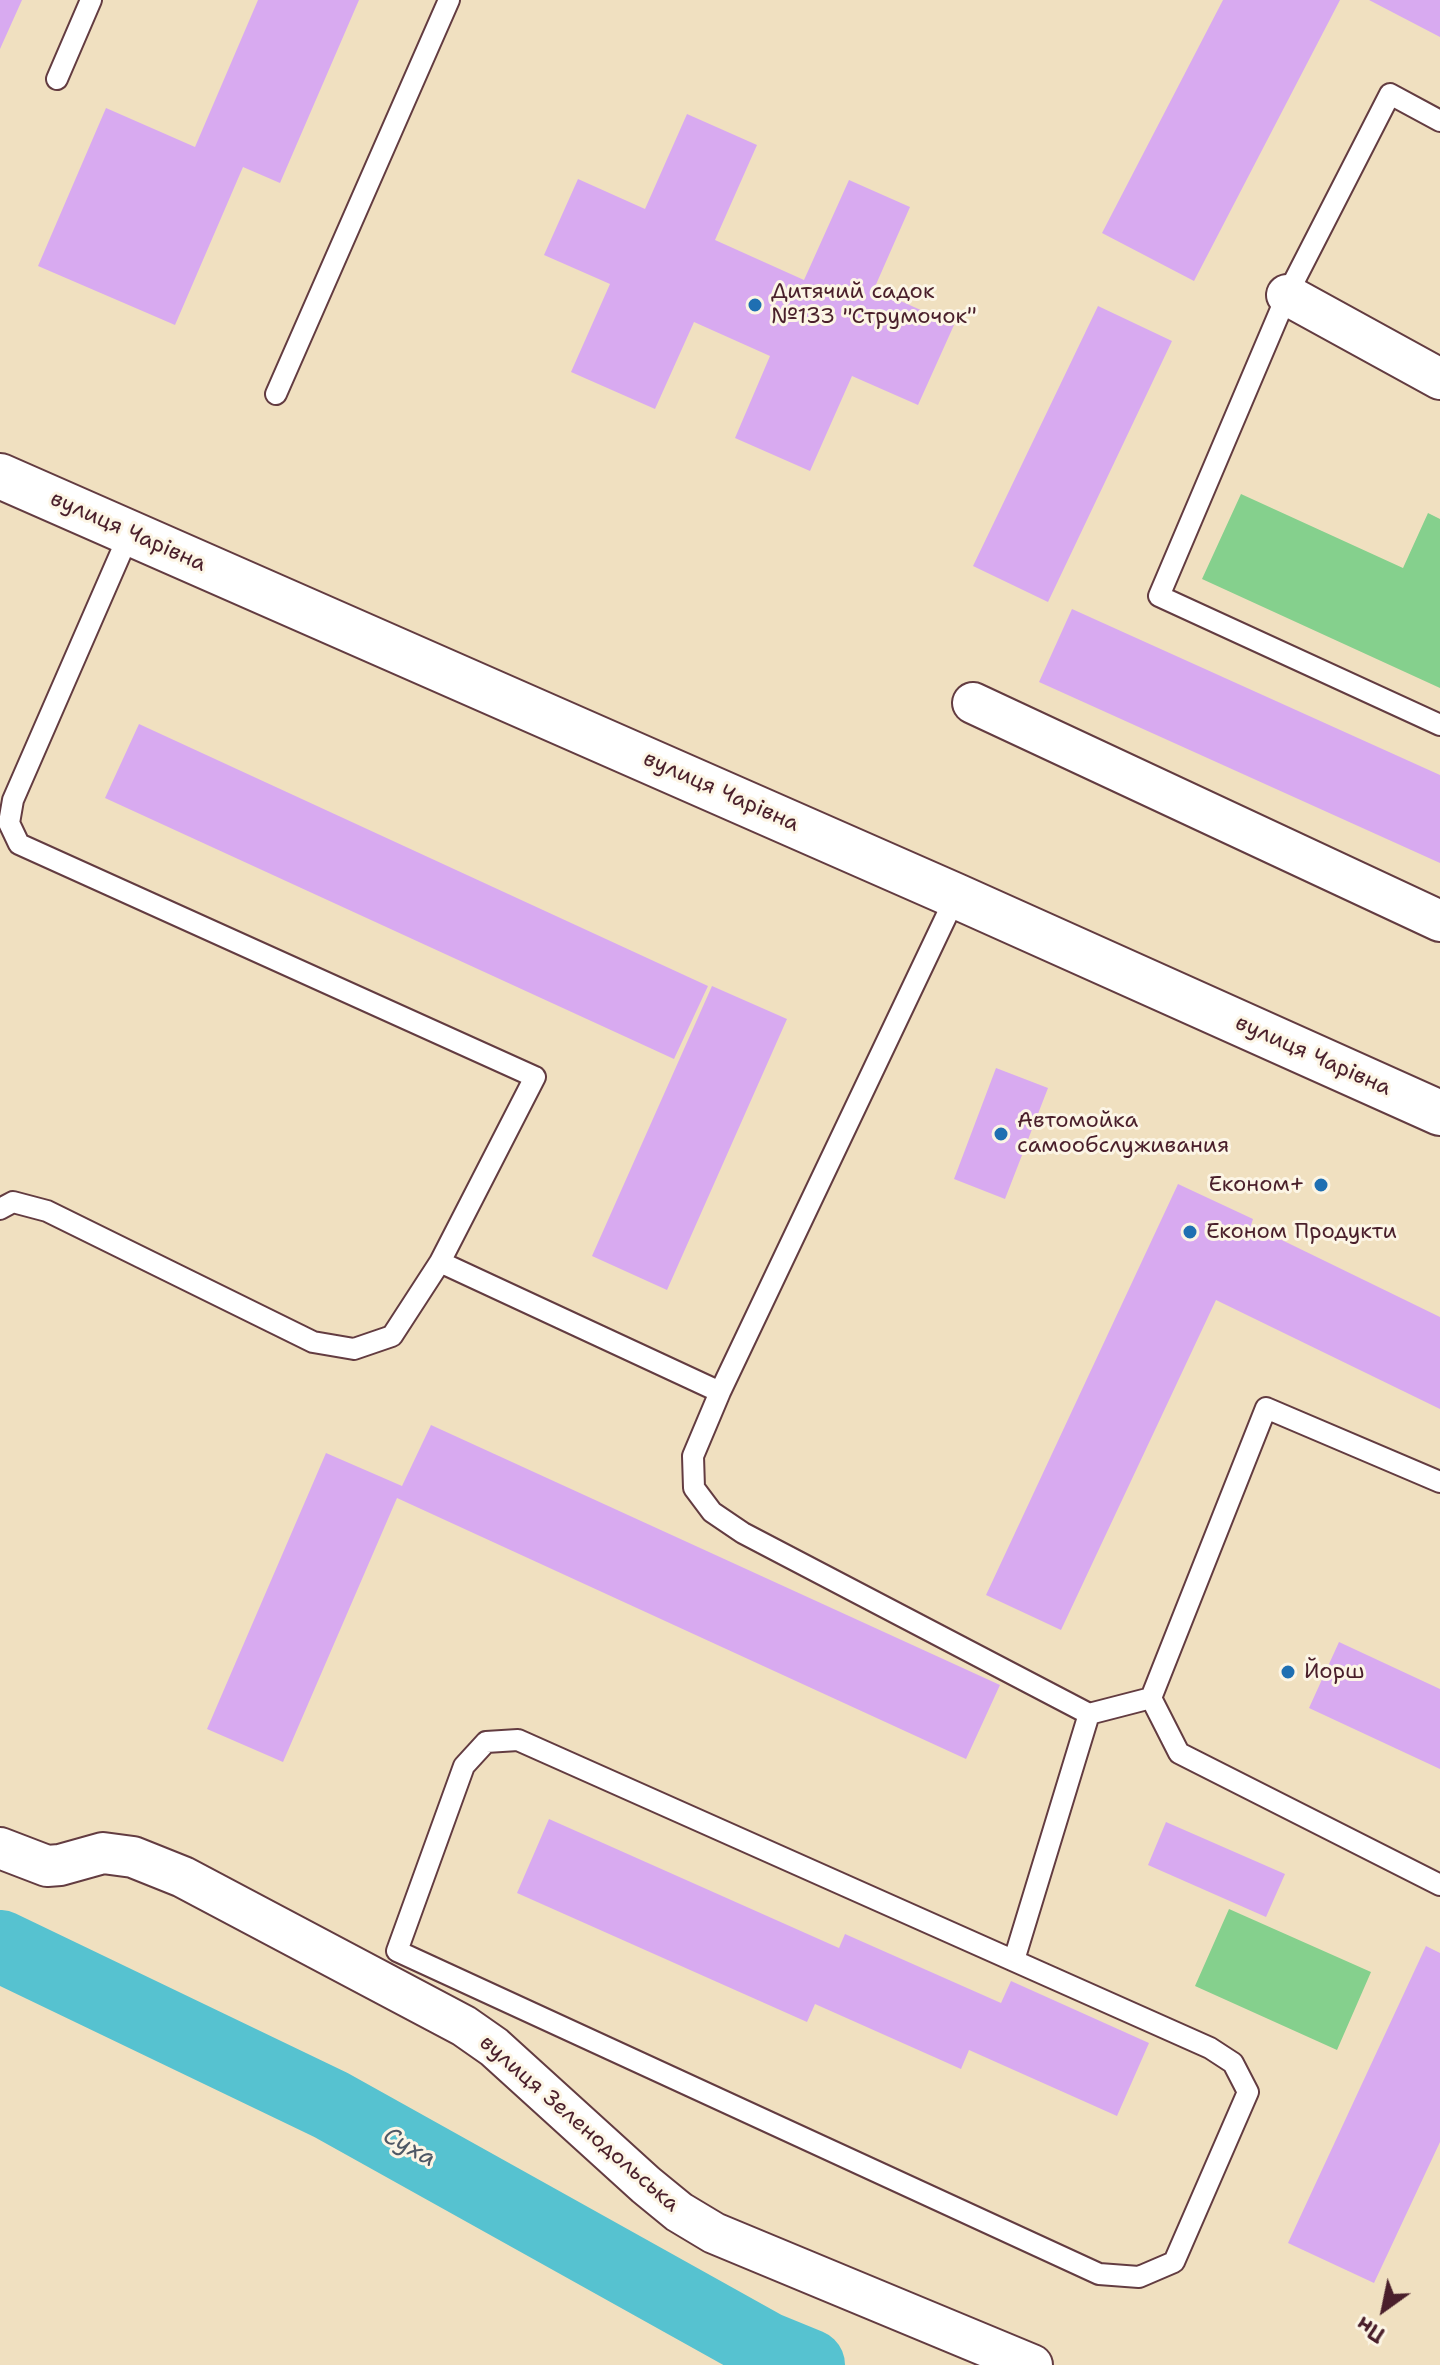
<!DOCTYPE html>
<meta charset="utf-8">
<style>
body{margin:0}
#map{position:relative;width:1440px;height:2365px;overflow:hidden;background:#f0e0c0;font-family:"Shantell Sans",sans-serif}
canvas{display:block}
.north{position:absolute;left:1344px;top:2269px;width:80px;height:80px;-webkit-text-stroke:6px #fcf5e5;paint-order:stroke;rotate:213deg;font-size:22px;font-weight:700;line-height:32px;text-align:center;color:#4a1f2b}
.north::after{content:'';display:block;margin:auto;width:28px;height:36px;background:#4a1f2b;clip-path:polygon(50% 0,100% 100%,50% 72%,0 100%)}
</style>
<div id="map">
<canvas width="1440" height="2365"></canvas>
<div class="north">Пн</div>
</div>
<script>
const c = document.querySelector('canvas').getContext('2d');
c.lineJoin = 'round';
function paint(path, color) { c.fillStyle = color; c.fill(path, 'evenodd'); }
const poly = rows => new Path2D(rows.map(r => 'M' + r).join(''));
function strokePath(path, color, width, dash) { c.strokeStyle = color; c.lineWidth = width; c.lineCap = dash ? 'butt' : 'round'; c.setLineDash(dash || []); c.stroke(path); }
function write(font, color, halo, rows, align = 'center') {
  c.font = font + ' "Shantell Sans",sans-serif'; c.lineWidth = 6; c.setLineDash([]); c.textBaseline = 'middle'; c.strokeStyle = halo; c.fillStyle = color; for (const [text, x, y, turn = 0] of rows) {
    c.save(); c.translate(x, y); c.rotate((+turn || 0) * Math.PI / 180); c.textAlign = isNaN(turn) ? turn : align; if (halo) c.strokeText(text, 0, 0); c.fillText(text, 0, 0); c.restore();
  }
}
paint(poly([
 [1241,494,1403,568,1428,513,1440,519,1440,688,1202,579],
 [1229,1909,1371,1972,1337,2050,1195,1986]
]), '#85d08d');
strokePath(poly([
 [0,1946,331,2105,765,2347,809,2365]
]), '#56c2d0', 72);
paint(poly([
 [0,0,22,0,0,49],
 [258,0,359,0,280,183,243,167,175,325,38,266,106,108,195,147],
 [1223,0,1340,0,1194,281,1102,233],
 [1369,0,1440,0,1440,37],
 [687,114,757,145,715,240,804,280,849,180,910,207,874,289,954,325,918,405,852,376,810,471,735,438,770,356,694,322,655,409,571,372,610,284,544,255,578,179,645,209],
 [1098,306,1172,341,1048,602,973,566],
 [1072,609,1440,775,1440,863,1039,682],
 [139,724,708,986,674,1059,105,798],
 [712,986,787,1019,667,1290,592,1256],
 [996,1068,1048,1088,1005,1199,954,1179],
 [1178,1184,1253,1219,1251,1225,1440,1317,1440,1409,1216,1300,1061,1630,986,1595],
 [431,1425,1000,1685,966,1759,397,1498,283,1762,207,1729,326,1453,402,1486],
 [1339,1642,1440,1689,1440,1769,1309,1708],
 [549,1819,839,1948,845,1934,1001,2003,1011,1981,1149,2043,1117,2116,969,2050,961,2069,815,2004,807,2022,517,1893],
 [1166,1822,1285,1874,1266,1917,1148,1865],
 [1426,1946,1440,1953,1440,2142,1374,2283,1288,2243]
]), '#d8aaf0');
const service = poly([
 [57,79,91,0],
 [1440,121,1390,94,1287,295,1159,596,1440,725],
 [276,394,449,0],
 [956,896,720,1392,693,1456,694,1488,712,1512,743,1533,1089,1714,1151,1698,1179,1753,1440,1885],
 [0,1209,13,1202,47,1211,313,1342,354,1349,392,1336,440,1262,535,1077,19,844,9,823,13,800,130,532],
 [440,1262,720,1392],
 [1151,1698,1266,1408,1440,1482],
 [518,1740,1210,2048,1233,2063,1248,2092,1174,2262,1139,2277,1099,2274,397,1951,464,1766,486,1742,518,1740],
 [1014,1960,1089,1714]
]);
const minor = poly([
 [1287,295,1440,379],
 [973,703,1440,921],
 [0,1848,47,1866,60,1865,103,1853,133,1857,183,1877,464,2026,494,2047,646,2185,679,2212,714,2233,1032,2365]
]);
const tertiary = poly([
 [0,476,956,896,1440,1113]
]);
strokePath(service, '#633c41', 24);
strokePath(minor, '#633c41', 44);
strokePath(tertiary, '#633c41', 48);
strokePath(service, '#fff', 20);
strokePath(minor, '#fff', 40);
strokePath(tertiary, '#fff', 44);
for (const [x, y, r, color] of [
 [755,305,8,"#1f6fb2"],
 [1001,1134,8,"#1f6fb2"],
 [1321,1185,8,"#1f6fb2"],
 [1190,1232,8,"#1f6fb2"],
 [1288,1672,8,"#1f6fb2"]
]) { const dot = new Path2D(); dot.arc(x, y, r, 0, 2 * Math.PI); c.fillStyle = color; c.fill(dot); strokePath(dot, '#fcf5e5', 3); }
write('22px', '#4a1f2b', '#fcf5e5', [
 ["Дитячий садок",771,292],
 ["№133 \"Струмочок\"",771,317],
 ["Автомойка",1017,1121],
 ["самообслуживания",1017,1146],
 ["Економ+",1305,1185,"right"],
 ["Економ Продукти",1206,1232],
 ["Йорш",1304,1672]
], 'left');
write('22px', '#4a1f2b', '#fcf5e5', [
 ["вулиця Чарівна",128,532,24],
 ["вулиця Чарівна",721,792,24],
 ["вулиця Чарівна",1313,1056,24],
 ["вулиця Зеленодольська",579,2124,41]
]);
write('italic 24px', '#4e5865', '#fcf5e5', [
 ["Суха",409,2148,29]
]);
</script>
